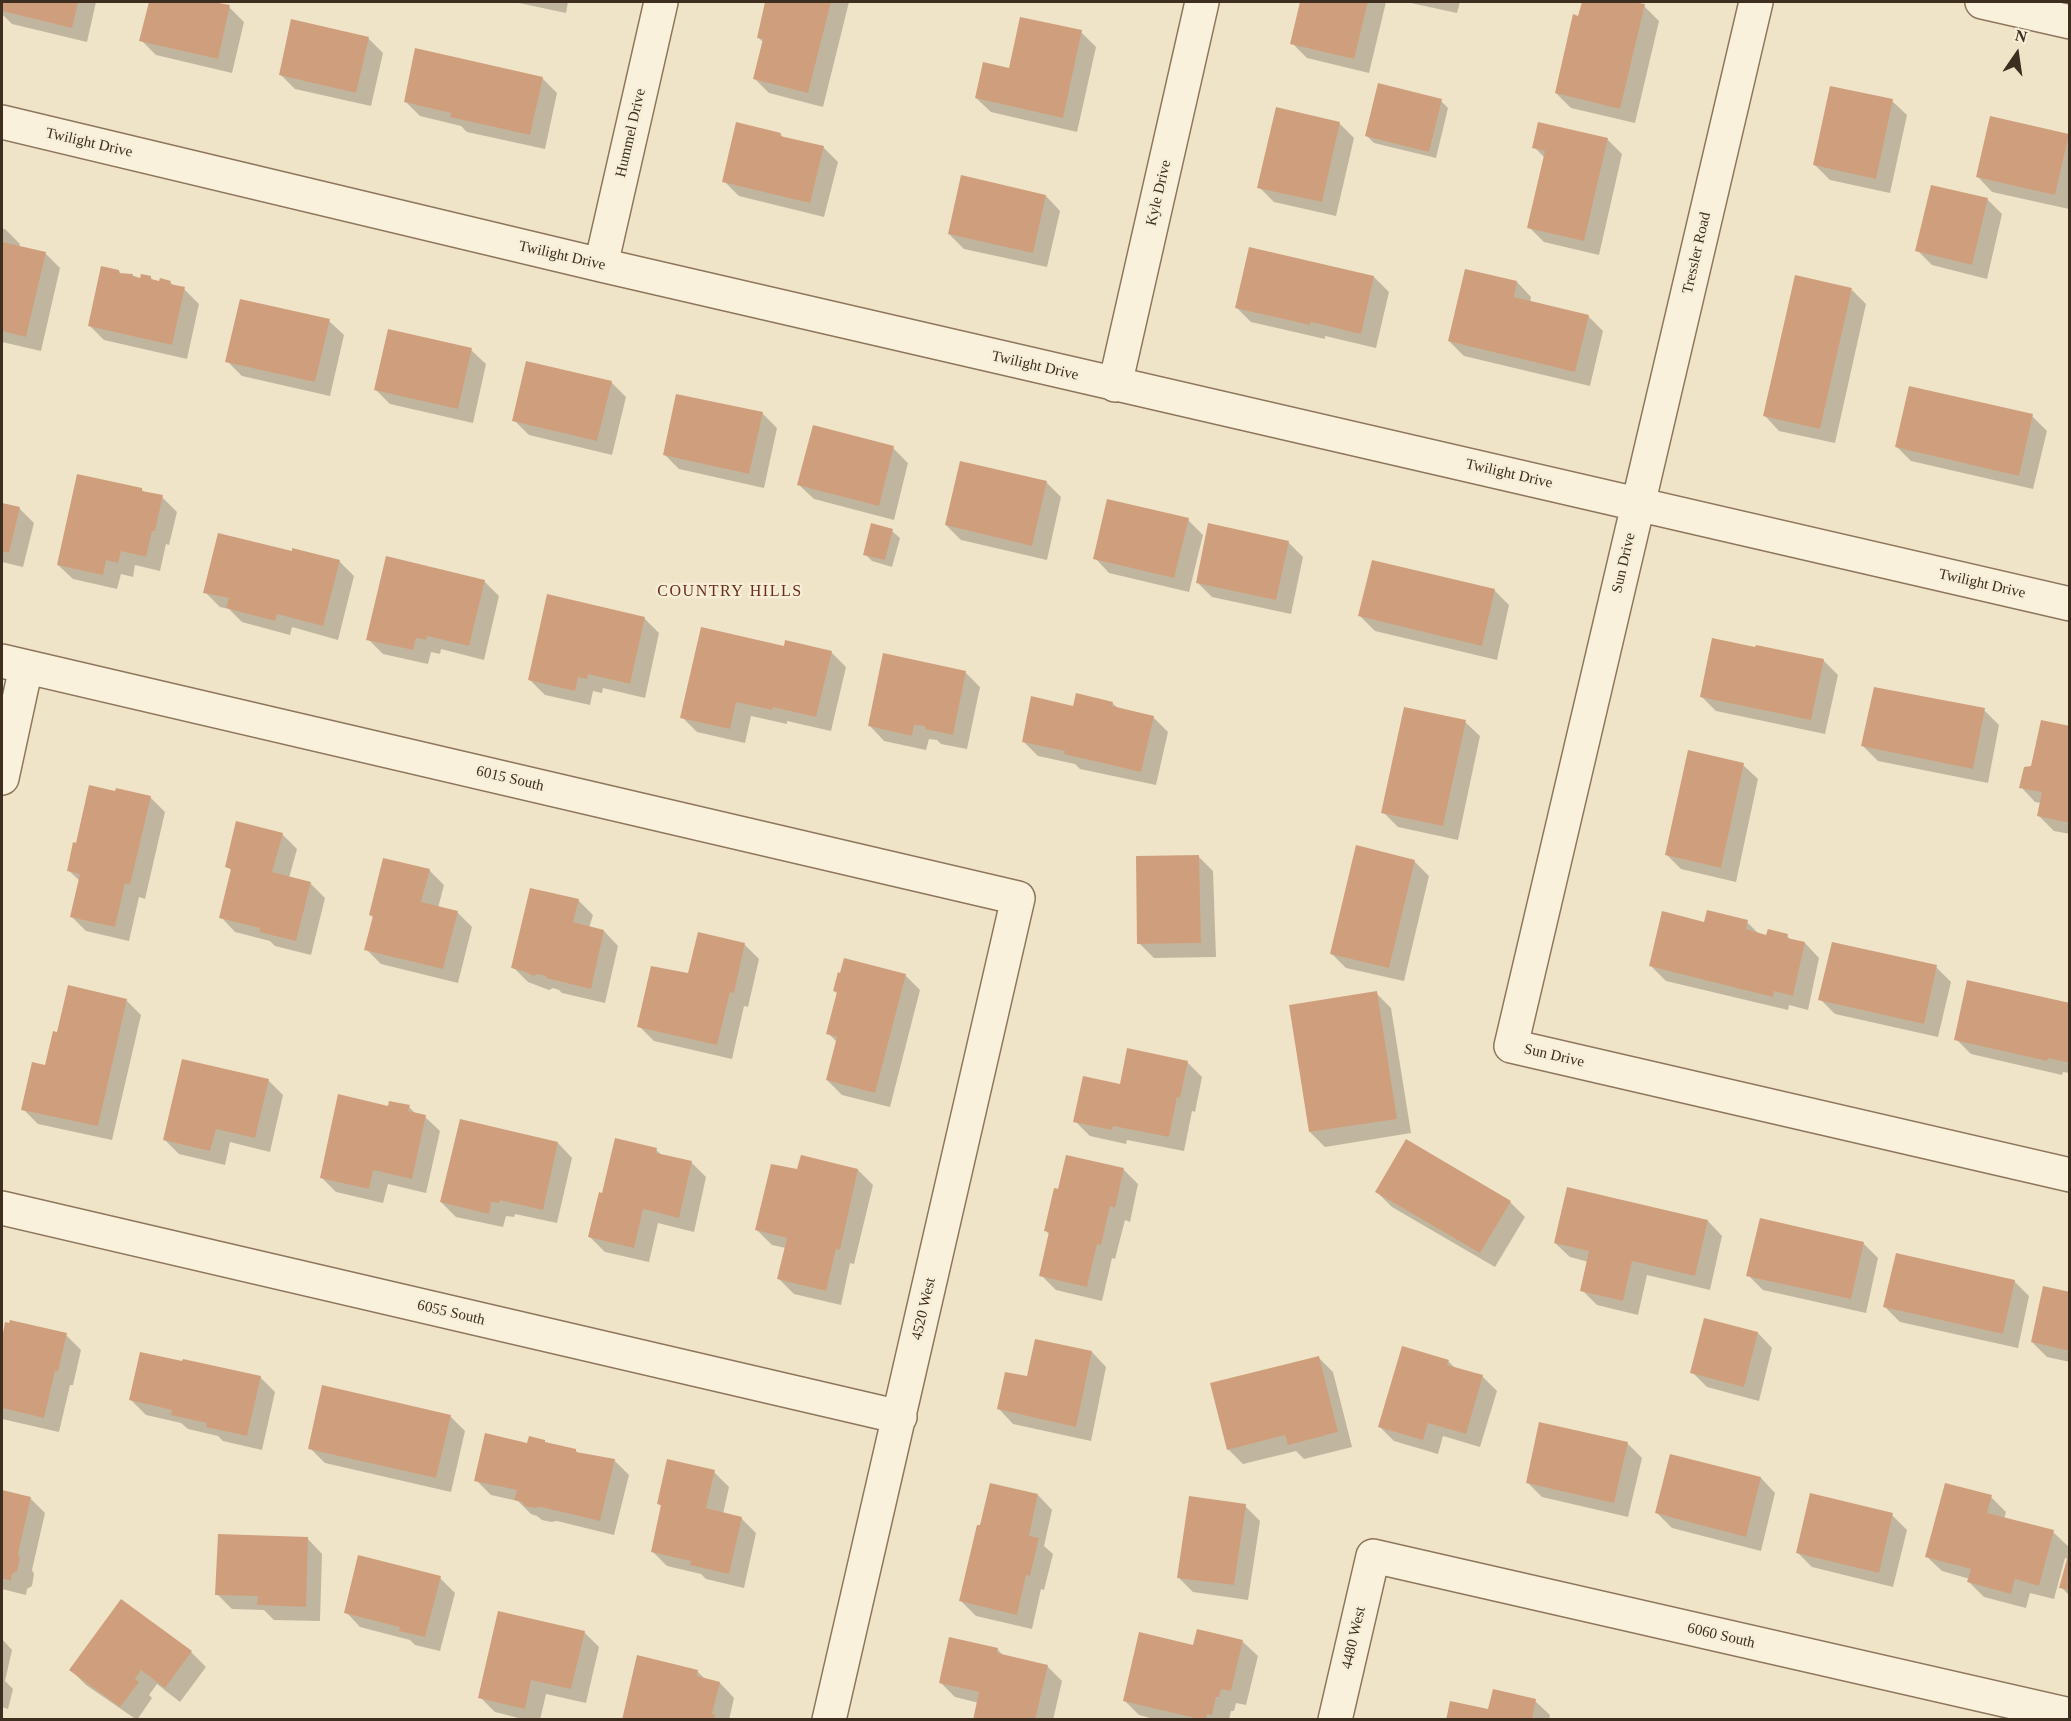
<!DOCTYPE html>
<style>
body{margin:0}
#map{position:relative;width:2071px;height:1721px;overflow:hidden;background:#f0e4c8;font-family:"Times New Roman",serif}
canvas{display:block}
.frame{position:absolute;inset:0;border:3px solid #3d2e20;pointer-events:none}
.north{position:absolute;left:1987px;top:24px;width:60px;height:60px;-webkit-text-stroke:4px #f7eed8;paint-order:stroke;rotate:13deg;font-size:16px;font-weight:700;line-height:24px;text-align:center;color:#3d2e20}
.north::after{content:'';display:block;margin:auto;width:21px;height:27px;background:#3d2e20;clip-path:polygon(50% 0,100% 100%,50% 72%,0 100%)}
</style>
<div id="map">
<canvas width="2071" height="1721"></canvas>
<div class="frame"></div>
<div class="north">N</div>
</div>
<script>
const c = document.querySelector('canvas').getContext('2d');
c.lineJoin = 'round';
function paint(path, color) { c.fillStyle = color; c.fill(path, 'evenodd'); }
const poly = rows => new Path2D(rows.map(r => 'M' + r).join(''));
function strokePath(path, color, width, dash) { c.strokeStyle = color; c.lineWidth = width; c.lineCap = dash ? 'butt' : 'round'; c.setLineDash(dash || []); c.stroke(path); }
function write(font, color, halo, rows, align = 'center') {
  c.font = font + ' "Times New Roman",serif'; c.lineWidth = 5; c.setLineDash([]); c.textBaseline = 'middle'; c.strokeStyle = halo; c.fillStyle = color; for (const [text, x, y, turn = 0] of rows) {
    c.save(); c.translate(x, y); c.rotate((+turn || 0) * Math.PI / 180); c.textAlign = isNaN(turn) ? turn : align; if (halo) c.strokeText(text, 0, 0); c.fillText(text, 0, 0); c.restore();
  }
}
paint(poly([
 [2,2,96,2,87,42,12,24,2,14],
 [150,2,207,2,229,7,244,22,232,73,156,55,141,40],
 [514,2,568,2,566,13],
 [767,2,849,2,823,107,769,93,755,79,763,42,758,37],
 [1302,2,1386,2,1369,73,1307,58,1292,43],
 [1406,2,1460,2,1457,13],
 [1583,2,1627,2,1644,6,1659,21,1635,123,1571,108,1556,93],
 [1081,32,1096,47,1077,132,991,112,976,98],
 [368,38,383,53,371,106,295,89,280,74],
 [542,78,557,93,545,149,467,132,461,126,420,116,405,101],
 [1441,101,1448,108,1436,158,1374,143,1367,136],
 [1892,101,1907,115,1890,193,1830,180,1815,165],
 [1339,123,1354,138,1336,216,1274,202,1259,187],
 [780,134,784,138,823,147,838,162,824,217,739,196,724,181],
 [2068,135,2069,209,1992,192,1978,177],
 [1607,139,1622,154,1599,255,1544,242,1529,227,1545,158,1534,147],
 [1046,196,1060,211,1047,267,964,249,949,234],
 [1987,199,2002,214,1987,279,1932,265,1917,250],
 [2,229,5,229,20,244,19,247,45,253,60,268,41,351,2,342],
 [1250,249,1374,277,1389,292,1376,348,1325,336,1325,339,1251,322,1236,307],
 [119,271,122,275,132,275,141,279,151,278,155,282,170,282,174,286,184,289,199,304,187,359,104,340,90,326],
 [1517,282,1531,297,1530,303,1588,316,1603,331,1590,386,1464,356,1449,341],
 [1852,290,1866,304,1835,443,1779,431,1765,416],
 [329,321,344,335,330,396,242,376,227,361],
 [471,350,486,364,473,423,390,404,375,389],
 [611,382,626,397,612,455,529,435,514,420],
 [762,413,777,428,764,488,679,469,664,454],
 [2032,416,2047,431,2033,489,1911,461,1896,446],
 [893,448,908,463,894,520,814,499,799,485],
 [1046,482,1061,497,1047,560,961,540,946,525],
 [142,490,145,493,162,497,177,512,169,545,166,544,160,571,135,565,133,577,121,574,117,589,73,579,58,565],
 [2,504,19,508,34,523,23,567,2,562],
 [1188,520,1203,535,1189,592,1109,573,1095,558],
 [892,531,900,538,892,567,872,561,865,554],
 [1288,542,1303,557,1291,614,1212,597,1197,582],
 [293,553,339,561,354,576,338,640,292,627,290,635,242,622,229,609,220,607,205,592],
 [484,581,499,596,484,660,441,649,440,654,431,652,428,664,383,654,368,639],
 [1494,590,1509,605,1497,660,1375,631,1360,616],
 [644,618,659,633,645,698,603,688,602,693,593,691,590,705,545,695,530,680],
 [785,648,831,652,846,667,831,731,787,721,787,724,751,716,745,743,697,732,682,717],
 [1823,660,1838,675,1825,734,1716,711,1701,696],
 [965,672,980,687,967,749,941,744,937,740,929,739,926,750,884,741,870,726],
 [1112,703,1119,709,1153,717,1168,732,1156,785,1080,769,1075,764,1038,756,1023,741,1074,707],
 [1984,710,1999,725,1988,783,1878,761,1863,746],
 [1465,722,1480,736,1458,840,1398,827,1383,812],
 [2070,727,2070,834,2054,831,2039,816,2042,803,2035,802,2021,787,2032,767],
 [1743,765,1758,779,1736,882,1681,869,1666,854],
 [150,797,165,812,145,899,139,897,129,941,86,931,71,916,80,881,68,870],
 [282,834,297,849,289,878,310,883,325,898,311,955,275,946,270,941,235,932,221,917,232,871,227,866],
 [1198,856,1213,871,1216,957,1154,958,1139,943],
 [1414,861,1429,876,1404,981,1346,968,1331,953],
 [429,870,444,885,438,908,457,912,472,927,458,983,381,964,366,949,374,918,370,915],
 [578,900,593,915,589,928,604,931,618,946,605,1003,562,993,559,990,553,988,549,990,528,982,513,967],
 [1747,922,1760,935,1767,936,1787,936,1792,941,1805,943,1819,958,1808,1010,1789,1005,1788,1010,1666,981,1651,966,1705,924],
 [744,944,759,959,748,1007,744,1006,732,1059,654,1041,639,1026,689,975],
 [1936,967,1951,982,1938,1037,1835,1014,1820,999],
 [905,975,920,990,890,1107,842,1095,827,1080,837,1042,828,1033,838,994,834,991],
 [1376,993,1391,1008,1411,1133,1325,1147,1310,1132],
 [126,1000,141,1015,112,1140,38,1124,23,1109,46,1067,58,1034],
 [2070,1005,2070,1073,2063,1072,2062,1075,1971,1054,1956,1039],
 [1187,1062,1202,1077,1195,1112,1192,1111,1184,1151,1127,1140,1126,1144,1090,1136,1075,1121,1121,1086],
 [268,1080,283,1095,270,1152,230,1142,225,1165,179,1154,164,1139],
 [389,1107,409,1107,417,1115,425,1117,440,1131,426,1193,388,1184,383,1203,336,1192,321,1177],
 [558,1143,572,1158,557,1223,515,1214,514,1217,506,1216,503,1227,456,1217,441,1202],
 [656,1150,663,1156,691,1162,706,1177,694,1232,658,1223,649,1262,605,1252,590,1237,603,1194],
 [858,1170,873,1185,854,1264,850,1263,841,1305,794,1294,779,1279,786,1248,772,1245,757,1230,798,1171],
 [1124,1170,1138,1184,1130,1222,1125,1220,1115,1259,1112,1258,1102,1301,1056,1290,1041,1275,1050,1235,1046,1231,1059,1191],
 [1377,1192,1510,1202,1525,1217,1495,1267,1392,1207],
 [1708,1221,1722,1236,1710,1290,1647,1275,1638,1315,1597,1305,1582,1290,1589,1262,1570,1257,1555,1243],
 [1863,1243,1878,1258,1866,1313,1763,1290,1748,1275],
 [2014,1281,2029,1296,2018,1348,1900,1322,1885,1307],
 [2070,1294,2070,1362,2047,1357,2032,1342],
 [7,1324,66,1335,81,1350,73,1385,70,1385,59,1432,2,1419,2,1346],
 [1758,1333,1772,1348,1759,1401,1707,1387,1692,1372],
 [1092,1352,1106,1367,1091,1441,1013,1424,999,1409,1028,1378],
 [1318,1357,1333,1372,1352,1447,1304,1459,1296,1451,1243,1464,1228,1449],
 [1448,1361,1456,1369,1482,1376,1497,1391,1480,1447,1443,1436,1438,1454,1394,1441,1379,1426],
 [260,1377,275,1392,262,1450,223,1441,218,1436,188,1429,181,1423,146,1415,131,1400],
 [450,1416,465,1431,451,1492,325,1463,310,1448],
 [544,1441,547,1444,576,1451,579,1454,614,1460,629,1475,614,1535,557,1521,551,1522,542,1520,537,1516,531,1514,518,1501,491,1495,476,1480,528,1444],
 [1627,1443,1642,1458,1628,1517,1542,1497,1527,1482],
 [714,1472,729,1487,723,1514,741,1518,756,1533,744,1588,706,1579,701,1574,667,1566,652,1551,662,1507,659,1504],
 [1761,1478,1775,1493,1761,1551,1672,1528,1657,1513],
 [2,1491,30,1498,45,1513,32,1570,34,1574,32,1586,27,1589,26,1595,2,1589],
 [1038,1495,1052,1510,1044,1546,1053,1554,1044,1590,1041,1589,1032,1629,976,1616,961,1601],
 [1991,1497,2006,1512,2004,1519,2053,1532,2070,1548,2070,1596,2061,1587,2068,1559,2065,1558,2054,1599,2030,1593,2026,1608,1984,1597,1969,1582,1970,1579,1942,1571,1927,1557],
 [1245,1506,1260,1521,1248,1600,1193,1592,1178,1577],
 [1892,1515,1907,1530,1893,1587,1812,1567,1797,1552],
 [308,1539,322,1554,320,1621,274,1620,264,1610,232,1609,217,1594],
 [440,1578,455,1593,440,1651,415,1645,410,1640,360,1627,346,1612],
 [1198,1631,1243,1642,1258,1656,1246,1705,1236,1703,1234,1711,1231,1711,1229,1720,1157,1720,1139,1715,1124,1700,1194,1647],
 [584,1632,599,1647,586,1703,546,1694,540,1720,526,1720,495,1712,480,1697],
 [2,1639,12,1650,5,1681,13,1689,8,1709,2,1707],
 [997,1649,1004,1656,1047,1666,1062,1681,1053,1720,975,1720,979,1703,955,1697,940,1682],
 [191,1652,206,1667,180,1702,157,1684,149,1695,152,1698,137,1720,86,1685,71,1670],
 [698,1672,706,1680,720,1683,734,1698,729,1720,623,1720],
 [1535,1701,1550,1715,1549,1720,1448,1720]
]), '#0003');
paint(poly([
 [2,2,78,2,72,28,2,11],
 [149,2,213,2,230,5,218,59,139,41],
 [765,2,831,2,808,93,753,79,763,39,757,38],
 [1300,2,1368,2,1354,59,1290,44],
 [1582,2,1633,2,1645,4,1620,109,1555,93,1573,14,1578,16],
 [1020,17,1082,30,1063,118,975,98,983,62,1009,68],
 [291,19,369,37,356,93,279,75],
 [415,48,543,77,530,135,450,117,451,113,404,102],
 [1378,83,1442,99,1429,152,1365,136],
 [1830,86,1893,99,1876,179,1813,165],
 [1276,107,1340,122,1322,202,1257,188],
 [1990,116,2069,134,2055,195,1976,177],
 [736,122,781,133,780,136,824,146,810,203,722,182],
 [1538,122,1608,138,1584,241,1527,228,1545,151,1532,148],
 [961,175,1046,195,1033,253,948,234],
 [1931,185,1988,198,1972,265,1915,251],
 [2,242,46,252,26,337,2,331],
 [1249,247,1374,276,1361,334,1311,322,1310,325,1235,308],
 [101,266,119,270,119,273,133,274,132,276,140,278,141,274,151,276,151,279,159,281,160,278,171,281,170,284,185,287,172,345,88,326],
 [1465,269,1517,281,1514,297,1589,315,1575,372,1448,341],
 [1795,275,1852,288,1820,429,1763,416],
 [240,299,330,319,315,382,225,362],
 [388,329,472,348,458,409,374,390],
 [526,361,612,381,597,441,512,421],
 [1909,386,2033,414,2019,476,1895,447],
 [676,394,763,412,749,474,663,455],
 [813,425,894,446,879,506,797,485],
 [960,461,1047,481,1032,546,945,525],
 [77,474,142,488,142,491,163,495,155,531,152,531,146,557,121,551,118,563,106,560,103,575,57,565],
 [1107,499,1189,518,1174,578,1093,559],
 [2,503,20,507,9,553,2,551],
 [871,523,893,529,885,560,863,555],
 [1208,523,1289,541,1276,600,1196,583],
 [218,533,292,551,292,548,340,560,323,626,277,614,275,621,226,608,229,598,203,593],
 [386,556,485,580,469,646,427,636,426,640,416,638,413,650,366,640],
 [1372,560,1495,589,1482,646,1358,616],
 [547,594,645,617,630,684,588,674,587,679,578,677,575,691,528,680],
 [701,627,784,646,785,640,832,651,816,717,773,707,772,710,736,702,730,729,680,718],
 [1712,638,1755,647,1756,645,1824,659,1811,720,1700,697],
 [883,653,966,671,953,735,925,729,925,726,914,725,912,736,868,726],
 [1874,687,1985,708,1973,769,1861,746],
 [1076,693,1113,702,1112,706,1154,716,1141,772,1064,754,1065,751,1022,742,1031,696,1073,706],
 [1404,707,1466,720,1443,826,1381,813],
 [2041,720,2070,726,2070,823,2037,816,2042,792,2019,788,2024,767,2031,766],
 [1688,750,1744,763,1721,868,1665,855],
 [89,785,115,791,116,788,151,796,130,885,125,883,115,927,70,917,80,874,67,871,73,842,76,843],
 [236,821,283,833,272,872,311,882,296,941,259,932,260,928,219,918,231,869,225,867],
 [1356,845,1415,860,1389,968,1330,954],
 [1199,855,1201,943,1137,944,1136,856],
 [383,858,430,869,421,902,458,911,443,969,364,950,373,916,369,915],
 [530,888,579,899,573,922,604,930,591,989,546,978,546,976,537,974,534,976,523,971,511,968],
 [1707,910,1748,920,1746,929,1766,935,1768,929,1788,934,1787,938,1805,942,1793,996,1774,991,1773,997,1649,966,1662,911,1704,922],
 [698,932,745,943,734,993,730,992,717,1045,637,1027,651,966,688,973],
 [1832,942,1937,965,1924,1024,1818,1000],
 [844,958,906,974,875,1093,826,1080,837,1037,826,1034,837,992,833,991,838,972,840,973],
 [1967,980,2070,1003,2070,1063,2048,1058,2047,1061,1954,1040],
 [68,985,127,999,98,1126,21,1110,32,1062,45,1065,53,1031,57,1032],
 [1377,991,1397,1119,1309,1132,1289,1005],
 [1127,1048,1188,1061,1180,1098,1177,1097,1169,1137,1113,1126,1112,1130,1073,1122,1083,1076,1120,1084],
 [182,1059,269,1079,255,1138,216,1129,210,1151,163,1140],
 [338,1094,388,1106,389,1101,410,1105,408,1111,426,1115,412,1179,373,1170,369,1189,320,1178],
 [460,1119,558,1142,543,1210,500,1200,499,1203,491,1202,489,1214,440,1202],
 [615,1138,657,1148,656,1153,692,1161,679,1218,643,1209,634,1248,588,1237,599,1192,602,1193],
 [1406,1139,1511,1201,1480,1253,1375,1192],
 [801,1155,858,1169,840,1250,836,1249,826,1291,777,1279,787,1238,755,1230,771,1164,797,1169],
 [1066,1155,1124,1168,1115,1208,1110,1206,1101,1245,1097,1244,1087,1287,1039,1276,1049,1232,1044,1231,1054,1188,1058,1189],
 [1567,1187,1708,1220,1695,1276,1632,1261,1623,1301,1580,1291,1589,1251,1554,1243],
 [1760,1218,1864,1242,1851,1299,1746,1276],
 [1896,1253,2015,1280,2003,1334,1883,1307],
 [2043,1286,2070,1292,2070,1351,2031,1342],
 [1704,1318,1758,1332,1744,1387,1690,1373],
 [10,1320,67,1333,58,1371,55,1371,44,1418,2,1408,2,1339,5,1322,9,1323],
 [1035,1339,1092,1351,1076,1427,997,1409,1005,1372,1027,1376],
 [1402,1346,1449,1360,1447,1365,1483,1375,1466,1434,1428,1423,1423,1440,1378,1427],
 [140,1352,182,1361,183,1359,261,1376,247,1436,206,1427,207,1423,171,1415,172,1410,129,1400],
 [1319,1356,1338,1432,1288,1445,1285,1435,1227,1450,1210,1383],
 [322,1385,451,1415,436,1478,308,1449],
 [1539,1422,1628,1442,1614,1503,1526,1483],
 [485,1433,527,1443,529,1436,545,1440,545,1442,576,1449,576,1452,615,1459,600,1521,541,1507,535,1508,525,1506,522,1502,514,1500,517,1490,474,1481],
 [1670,1454,1761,1477,1746,1537,1655,1513],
 [667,1459,715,1470,706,1508,742,1517,729,1574,690,1565,691,1561,651,1552,661,1505,657,1504],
 [990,1483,1038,1494,1029,1536,1039,1538,1030,1576,1026,1575,1017,1615,959,1601,977,1525,980,1525],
 [1945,1483,1992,1495,1987,1513,2054,1530,2039,1586,2015,1579,2011,1594,1967,1582,1971,1569,1925,1557],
 [2,1490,31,1497,18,1554,20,1558,17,1571,12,1574,11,1581,2,1578],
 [1810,1493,1893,1513,1879,1573,1796,1553],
 [1189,1496,1246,1504,1234,1585,1177,1578],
 [218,1534,308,1537,306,1607,257,1605,258,1596,215,1595],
 [2070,1548,2070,1590,2059,1588],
 [358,1555,441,1576,425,1637,399,1631,400,1627,344,1613],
 [121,1599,192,1651,165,1688,141,1670,135,1679,139,1682,120,1707,69,1670],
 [498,1611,585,1631,571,1689,531,1680,525,1709,478,1698],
 [1197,1629,1243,1640,1231,1691,1221,1689,1219,1697,1216,1697,1212,1715,1207,1714,1206,1720,1203,1720,1123,1701,1139,1632,1193,1645],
 [949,1637,998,1648,997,1653,1048,1665,1035,1720,973,1720,979,1692,939,1683],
 [637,1655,698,1670,697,1676,720,1682,712,1714,715,1715,714,1720,622,1720],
 [1493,1689,1536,1699,1532,1720,1446,1720,1450,1701,1488,1709]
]), '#cf9f7d');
const minor = poly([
 [1756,2,1511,1046,2070,1175],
 [1982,2,2070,22],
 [2,122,601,265,2070,604],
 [601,265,661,2],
 [1115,385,1202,2],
 [2,661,1018,898,829,1720],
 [2,778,26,667],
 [2,1208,900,1417],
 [1335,1720,1373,1556,2070,1715]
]);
strokePath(minor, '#8d765c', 36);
strokePath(minor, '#faf1dc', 33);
write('15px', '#3d2e20', '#f7eed8', [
 ["Hummel Drive",631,133,-77],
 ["Twilight Drive",89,143,13],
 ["Kyle Drive",1159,193,-77],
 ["Tressler Road",1697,253,-77],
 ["Twilight Drive",562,256,13],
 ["Twilight Drive",1035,366,13],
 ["Twilight Drive",1509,474,13],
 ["Sun Drive",1624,563,-77],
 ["Twilight Drive",1982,584,13],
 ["6015 South",510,779,13],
 ["Sun Drive",1554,1056,13],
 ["4520 West",924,1309,-77],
 ["6055 South",451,1313,13],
 ["6060 South",1721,1636,13],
 ["4480 West",1354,1638,-77]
]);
c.letterSpacing = '1.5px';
write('16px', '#6b2e1e', '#f7eed8', [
 ["COUNTRY HILLS",730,592]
]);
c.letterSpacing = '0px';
</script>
